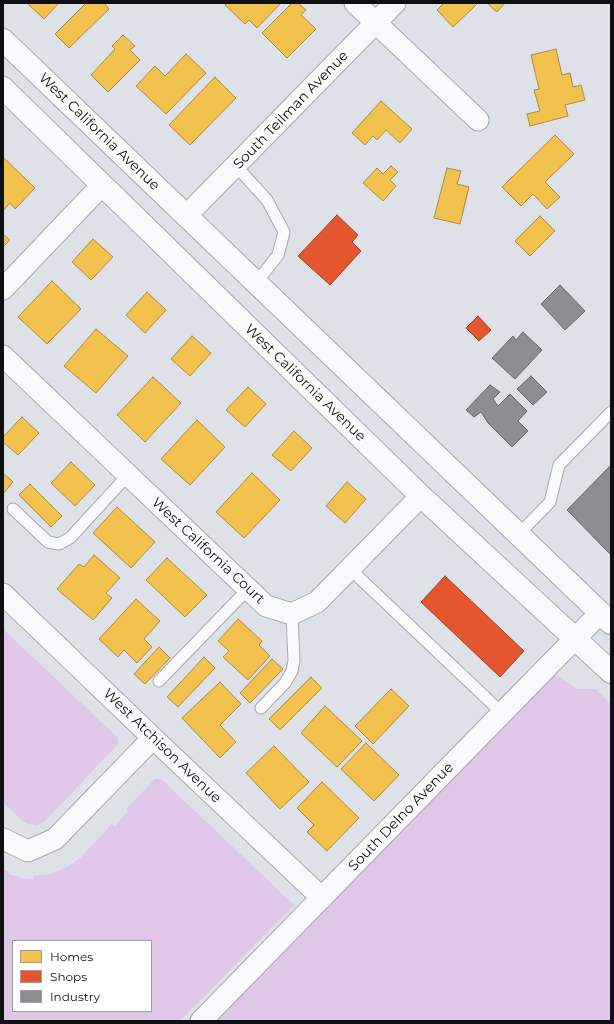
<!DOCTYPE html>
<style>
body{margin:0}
#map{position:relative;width:614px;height:1024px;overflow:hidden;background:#dee1e8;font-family:Montserrat,sans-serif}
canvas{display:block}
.frame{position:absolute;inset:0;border:4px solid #0f1014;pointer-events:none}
.legend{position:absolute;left:12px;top:940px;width:140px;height:72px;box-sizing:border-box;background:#fff;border:1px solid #9f9fa1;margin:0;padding:5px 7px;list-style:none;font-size:12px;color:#0f1014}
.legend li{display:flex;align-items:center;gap:8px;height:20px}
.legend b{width:20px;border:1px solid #9f9fa1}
</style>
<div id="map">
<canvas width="614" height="1024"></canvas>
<div class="frame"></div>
<ul class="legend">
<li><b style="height:11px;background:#f2c14e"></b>Homes</li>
<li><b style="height:11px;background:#e4572e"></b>Shops</li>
<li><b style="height:11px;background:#8d8d92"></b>Industry</li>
</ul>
</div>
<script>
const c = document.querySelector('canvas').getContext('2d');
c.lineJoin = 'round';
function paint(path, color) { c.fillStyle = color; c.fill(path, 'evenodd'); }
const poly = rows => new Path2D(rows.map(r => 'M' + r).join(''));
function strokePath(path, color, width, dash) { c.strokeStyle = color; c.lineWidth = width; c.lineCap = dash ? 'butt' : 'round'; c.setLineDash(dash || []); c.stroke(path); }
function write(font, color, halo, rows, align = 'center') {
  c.font = font + ' Montserrat,sans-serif'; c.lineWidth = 4; c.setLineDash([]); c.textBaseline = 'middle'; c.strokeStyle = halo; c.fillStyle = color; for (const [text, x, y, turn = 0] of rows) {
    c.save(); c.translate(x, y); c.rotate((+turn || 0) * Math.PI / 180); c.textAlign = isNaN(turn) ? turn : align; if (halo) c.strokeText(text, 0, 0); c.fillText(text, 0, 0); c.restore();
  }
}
paint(poly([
 [3,629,118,738,118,744,45,821,37,825,28,824,22,821,3,802],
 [555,675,578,689,596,689,611,704,611,1021,213,1021],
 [155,779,161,779,294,905,180,1021,3,1021,3,869,9,872,8,874,21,878,33,879,33,876,52,874,69,866,81,857,112,824,115,826,128,811,126,809],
 [13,941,151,941,151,1011,13,1011]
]), '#e0c6e7');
const homes = poly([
 [27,3,59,3,44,19,27,3],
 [86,3,104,3,109,9,69,48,55,34,86,3],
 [227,3,281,3,257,28,249,20,245,24,225,5,227,3],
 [292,3,298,3,306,10,301,15,316,29,287,58,262,33,292,3],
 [444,3,476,3,477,4,453,27,437,10,444,3],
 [487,3,505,3,497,12,487,3],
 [123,35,135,46,130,50,140,60,108,92,91,75,115,49,112,46,123,35],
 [556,49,562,75,570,73,573,87,581,85,585,100,565,105,568,116,530,126,527,114,540,111,534,90,539,89,531,55,556,49],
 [186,54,206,73,166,114,136,86,155,66,165,76,186,54],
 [215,77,236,98,190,145,169,125,215,77],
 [381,101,412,129,400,143,386,130,377,140,373,136,365,145,352,133,381,101],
 [555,135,574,154,545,182,560,197,547,209,533,194,521,206,502,187,555,135],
 [3,157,35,188,15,209,10,203,4,210,3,209,3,157],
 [391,166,398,172,390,180,396,186,383,201,363,183,377,168,383,174,391,166],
 [447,168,461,171,457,184,469,187,460,224,434,218,447,168],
 [540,216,555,231,530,256,515,241,540,216],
 [3,234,10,240,3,247,3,234],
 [93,239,113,257,91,280,72,262,93,239],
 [52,281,81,309,47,344,18,317,52,281],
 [147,292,166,310,145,333,126,315,147,292],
 [96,329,128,356,96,393,64,366,96,329],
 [192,336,211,353,190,376,171,359,192,336],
 [153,377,181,403,145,442,117,415,153,377],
 [248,387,266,404,245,427,226,410,248,387],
 [22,417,39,433,18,455,3,442,3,437,22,417],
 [197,420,225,447,190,485,161,459,197,420],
 [294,431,312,448,291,471,272,455,294,431],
 [71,462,95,485,75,506,51,483,71,462],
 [3,473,13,482,3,494,3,473],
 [252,473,280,500,244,538,216,512,252,473],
 [347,482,366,499,345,523,326,506,347,482],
 [30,484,62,516,51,527,19,495,30,484],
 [117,507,155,542,131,568,93,533,117,507],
 [94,555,120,578,106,593,112,598,93,620,57,589,79,564,84,567,94,555],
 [167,558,207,595,185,617,146,580,167,558],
 [136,599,160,621,144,639,152,647,137,663,124,650,118,657,99,639,136,599],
 [238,619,262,641,259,645,270,656,248,680,223,657,229,651,218,641,238,619],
 [159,647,170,658,145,684,134,674,159,647],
 [204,657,215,668,178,707,167,697,204,657],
 [272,659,283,669,250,703,240,693,272,659],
 [311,677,322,688,280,730,269,719,311,677],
 [220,682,241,704,220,725,236,742,220,758,182,718,220,682],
 [391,689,409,706,373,744,355,726,391,689],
 [325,706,362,741,337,767,301,733,325,706],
 [366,743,399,775,374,801,341,769,366,743],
 [274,746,309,782,280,809,246,773,274,746],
 [322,782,359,818,327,851,307,832,314,825,297,808,322,782]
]);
paint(homes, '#f2c14e');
strokePath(homes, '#ae8c3d', 1);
const shops = poly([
 [337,215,358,235,352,242,361,251,330,285,298,256,337,215],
 [478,316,491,330,479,341,466,328,478,316],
 [445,576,524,651,500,677,421,602,445,576]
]);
paint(shops, '#e4572e');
strokePath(shops, '#a44226', 1);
const industry = poly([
 [560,285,585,311,565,330,541,304,560,285],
 [523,332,542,350,515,379,492,358,513,336,516,340,523,332],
 [531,376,547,392,533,405,517,389,531,376],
 [490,385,500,392,493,399,498,406,510,394,527,411,518,421,528,431,512,447,488,423,481,412,474,417,466,410,490,385],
 [611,465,611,555,567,510,611,465]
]);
paint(industry, '#8d8d92');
strokePath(industry, '#67686c', 1);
const service = poly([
 [236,166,267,200,284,232,278,255,256,283],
 [13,509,48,542,59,544,70,538,128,475],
 [518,535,550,502,559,465,611,412],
 [350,569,502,713],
 [159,681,248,589],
 [261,708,285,683,292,671,294,661,292,614]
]);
const minor = poly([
 [355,3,478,120],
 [186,216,395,3],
 [3,289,102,185],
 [3,356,266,606,292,614,317,602,421,496],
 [3,594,153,738,322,898],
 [3,839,28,851,55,839,153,738],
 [201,1021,600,613]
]);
const secondary = poly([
 [3,40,611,623],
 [3,88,421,496,611,672]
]);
strokePath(service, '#a9abb0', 13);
strokePath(minor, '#a9abb0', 23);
strokePath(secondary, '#a9abb0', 24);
strokePath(service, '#fafafc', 11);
strokePath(minor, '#fafafc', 21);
strokePath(secondary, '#fafafc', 22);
write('14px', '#0f1014', '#fff', [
 ["South Teilman Avenue",291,110,-46],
 ["West California Avenue",99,132,44],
 ["West California Avenue",305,383,44],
 ["West California Court",208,551,43],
 ["West Atchison Avenue",162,746,44],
 ["South Delno Avenue",401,817,-46]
]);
</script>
